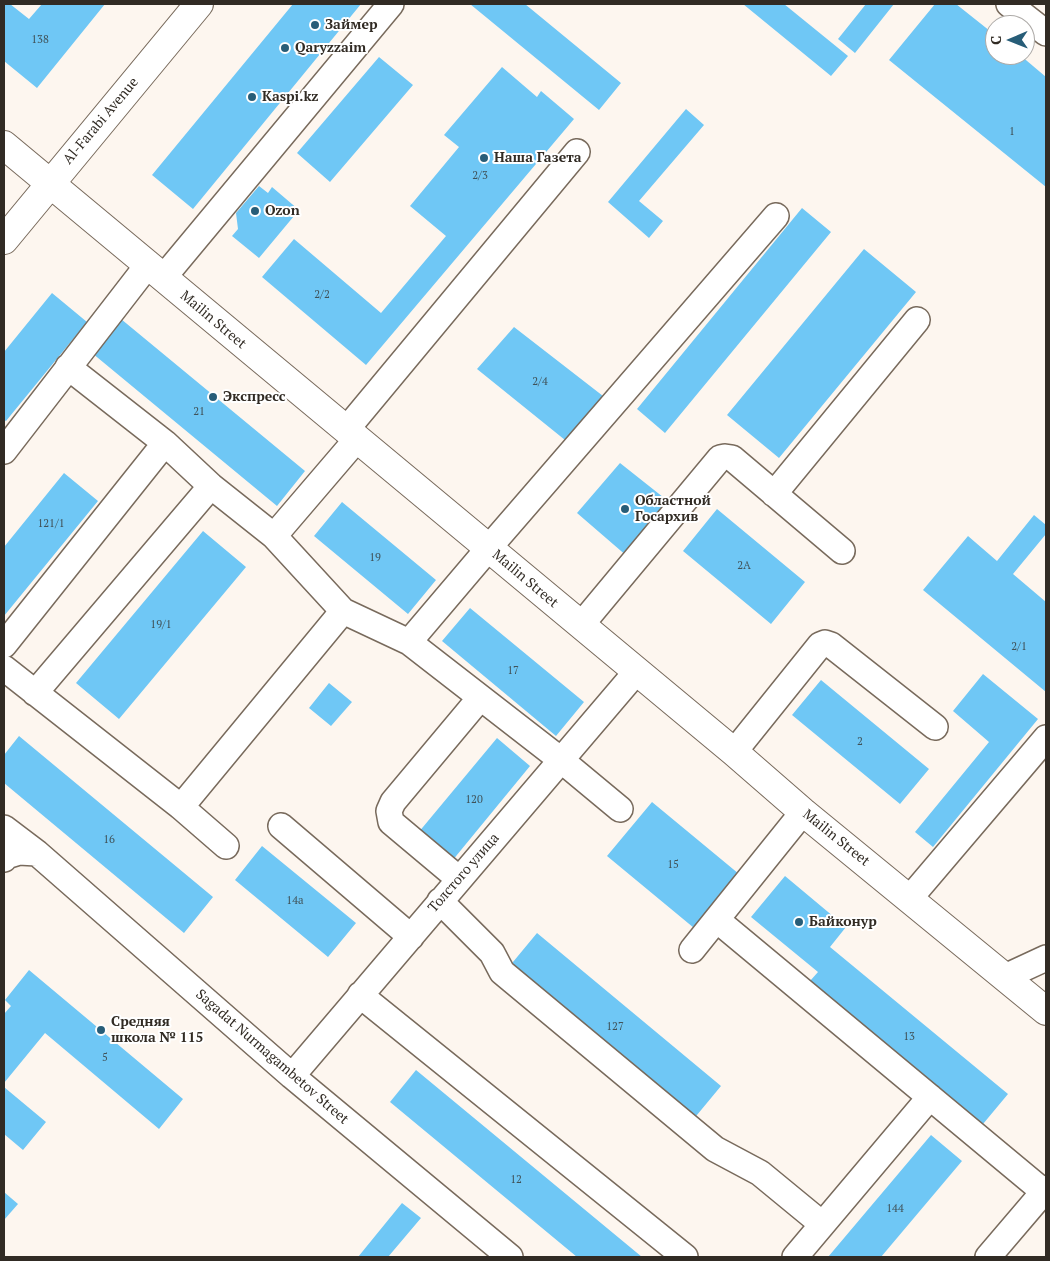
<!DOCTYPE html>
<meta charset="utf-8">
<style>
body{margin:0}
#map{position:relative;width:1050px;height:1261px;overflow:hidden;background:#fdf6ef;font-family:"PT Serif",serif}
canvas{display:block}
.frame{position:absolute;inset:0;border:5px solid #312b24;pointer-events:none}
.north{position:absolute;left:985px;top:15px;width:50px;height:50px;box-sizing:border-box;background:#fff;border:1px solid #adaaa7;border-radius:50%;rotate:269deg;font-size:14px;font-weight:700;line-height:20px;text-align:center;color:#312b24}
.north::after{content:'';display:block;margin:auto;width:18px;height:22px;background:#275d78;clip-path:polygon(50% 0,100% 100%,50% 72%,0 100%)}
</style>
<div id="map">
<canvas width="1050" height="1261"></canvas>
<div class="frame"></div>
<div class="north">С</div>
</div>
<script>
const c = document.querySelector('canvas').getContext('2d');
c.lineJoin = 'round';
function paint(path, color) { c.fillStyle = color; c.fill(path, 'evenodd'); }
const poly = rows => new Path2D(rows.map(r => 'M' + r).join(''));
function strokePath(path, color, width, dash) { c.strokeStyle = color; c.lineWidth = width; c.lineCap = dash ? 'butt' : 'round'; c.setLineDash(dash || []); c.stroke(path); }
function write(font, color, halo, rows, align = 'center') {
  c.font = font + ' "PT Serif",serif'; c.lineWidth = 4; c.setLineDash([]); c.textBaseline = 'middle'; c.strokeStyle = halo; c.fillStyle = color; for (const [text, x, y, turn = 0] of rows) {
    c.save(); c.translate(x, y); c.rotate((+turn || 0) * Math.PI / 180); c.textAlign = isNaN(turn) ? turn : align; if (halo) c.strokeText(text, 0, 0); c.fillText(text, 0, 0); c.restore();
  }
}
paint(poly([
 [4,4,10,4,29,19,42,4,105,4,37,88,4,61],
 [293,4,361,4,193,209,152,175],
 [470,4,525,4,621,83,599,110],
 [743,4,784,4,848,56,831,76],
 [866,4,894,4,855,53,838,39],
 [935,4,956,4,995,35,995,55,1020,55,1046,77,1046,187,889,60],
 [379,57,413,85,330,182,297,153],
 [502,67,537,97,541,91,574,119,366,365,262,277,294,239,381,313,446,236,410,206,459,147,444,135],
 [686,109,704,125,639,201,663,221,649,238,608,202],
 [259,186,268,193,272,187,299,210,259,258,232,236,238,229,236,213],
 [802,208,831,232,665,433,637,409],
 [864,249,916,292,779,458,727,415],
 [52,293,87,322,6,421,4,420,4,352],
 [121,319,305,471,277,506,92,353],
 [514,327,603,396,565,440,477,369],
 [620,463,673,505,628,557,577,513],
 [64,473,98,501,4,616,4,547],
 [342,502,436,580,408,614,314,536],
 [717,509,805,582,771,624,683,551],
 [1034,515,1046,525,1046,534,1013,574,1046,602,1046,692,923,590,968,536,997,561],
 [203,531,246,567,119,719,76,683],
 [470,608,584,702,556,736,442,641],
 [983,674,1038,719,933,847,915,832,989,742,953,711],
 [821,680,929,769,900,804,792,715],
 [329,683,352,702,331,726,309,708],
 [19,736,213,897,184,933,4,783,4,755],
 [497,738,530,766,452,861,418,833],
 [652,802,739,874,694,928,607,856],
 [262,846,356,923,328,957,235,880],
 [785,876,846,927,830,947,1008,1094,983,1124,810,981,818,972,751,917],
 [537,933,721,1086,692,1121,508,968],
 [29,970,183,1099,159,1129,45,1033,4,1083,4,1014,11,1006,5,1000],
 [416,1070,642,1257,577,1257,390,1102],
 [4,1087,46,1122,23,1150,4,1134],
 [931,1135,962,1161,881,1257,828,1257],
 [4,1192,18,1204,4,1220],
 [402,1203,421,1218,388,1257,358,1257]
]), '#6fc7f5');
const minor = poly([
 [1009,4,1046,33],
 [163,278,391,4],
 [68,367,165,443,211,486,274,536,343,611,409,642,561,760,620,809],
 [346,430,577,152],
 [4,451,147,266],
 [774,494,917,320],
 [274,536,357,439],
 [581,625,720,458,725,457,732,458,842,551],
 [409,642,499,536,776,216],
 [4,645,165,443],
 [4,668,181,807,226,846],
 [35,693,211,486],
 [734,752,820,645,825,643,831,645,935,727],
 [181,807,343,611],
 [281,826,411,937],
 [4,828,37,853,292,1076,510,1257],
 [4,859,6,856,19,852,37,853],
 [459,879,391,822,389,811,393,802,480,698],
 [910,898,1046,738],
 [440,901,492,953,502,972,715,1149,760,1173,822,1224],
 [717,920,1044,1192],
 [692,950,803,812],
 [1005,977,1046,958],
 [360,995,685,1257],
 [292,1076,637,671],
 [795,1257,930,1097],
 [988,1257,1046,1189]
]);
const major = poly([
 [4,145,734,752,803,812,1046,1011],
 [4,240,199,4]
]);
strokePath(minor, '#786a5c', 28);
strokePath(major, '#786a5c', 30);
strokePath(minor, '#fff', 25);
strokePath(major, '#fff', 28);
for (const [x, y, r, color] of [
 [315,25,5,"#275d78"],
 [285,48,5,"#275d78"],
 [252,97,5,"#275d78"],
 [484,158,5,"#275d78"],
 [255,211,5,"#275d78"],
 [213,397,5,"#275d78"],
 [625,509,5,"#275d78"],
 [799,922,5,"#275d78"],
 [101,1030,5,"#275d78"]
]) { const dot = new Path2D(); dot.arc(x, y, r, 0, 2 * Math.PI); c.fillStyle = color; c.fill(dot); strokePath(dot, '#fff', 2); }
write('11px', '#405258', null, [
 ["138",40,40],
 ["1",1012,132],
 ["2/3",480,176],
 ["2/2",322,295],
 ["2/4",540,382],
 ["21",199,412],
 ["121/1",51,524],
 ["19",375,558],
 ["2А",744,566],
 ["19/1",161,625],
 ["2/1",1019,647],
 ["17",513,671],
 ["2",860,742],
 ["120",474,800],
 ["16",109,840],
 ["15",673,865],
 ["14а",295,901],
 ["127",615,1027],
 ["13",909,1037],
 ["5",105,1058],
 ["12",516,1180],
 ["144",895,1209]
]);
write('bold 14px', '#312b24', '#fff', [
 ["Займер",325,25],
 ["Qaryzzaim",295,48],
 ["Kaspi.kz",262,97],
 ["Наша Газета",494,158],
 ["Ozon",265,211],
 ["Экспресс",223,397],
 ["Областной",635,501],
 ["Госархив",635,517],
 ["Байконур",809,922],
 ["Средняя",111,1022],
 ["школа № 115",111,1038]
], 'left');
write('14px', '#312b24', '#fff', [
 ["Al-Farabi Avenue",101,121,-50],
 ["Mailin Street",213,320,40],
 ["Mailin Street",525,579,40],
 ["Mailin Street",836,838,39],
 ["Толстого улица",464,873,-49],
 ["Sagadat Nurmagambetov Street",272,1057,41]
]);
</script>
